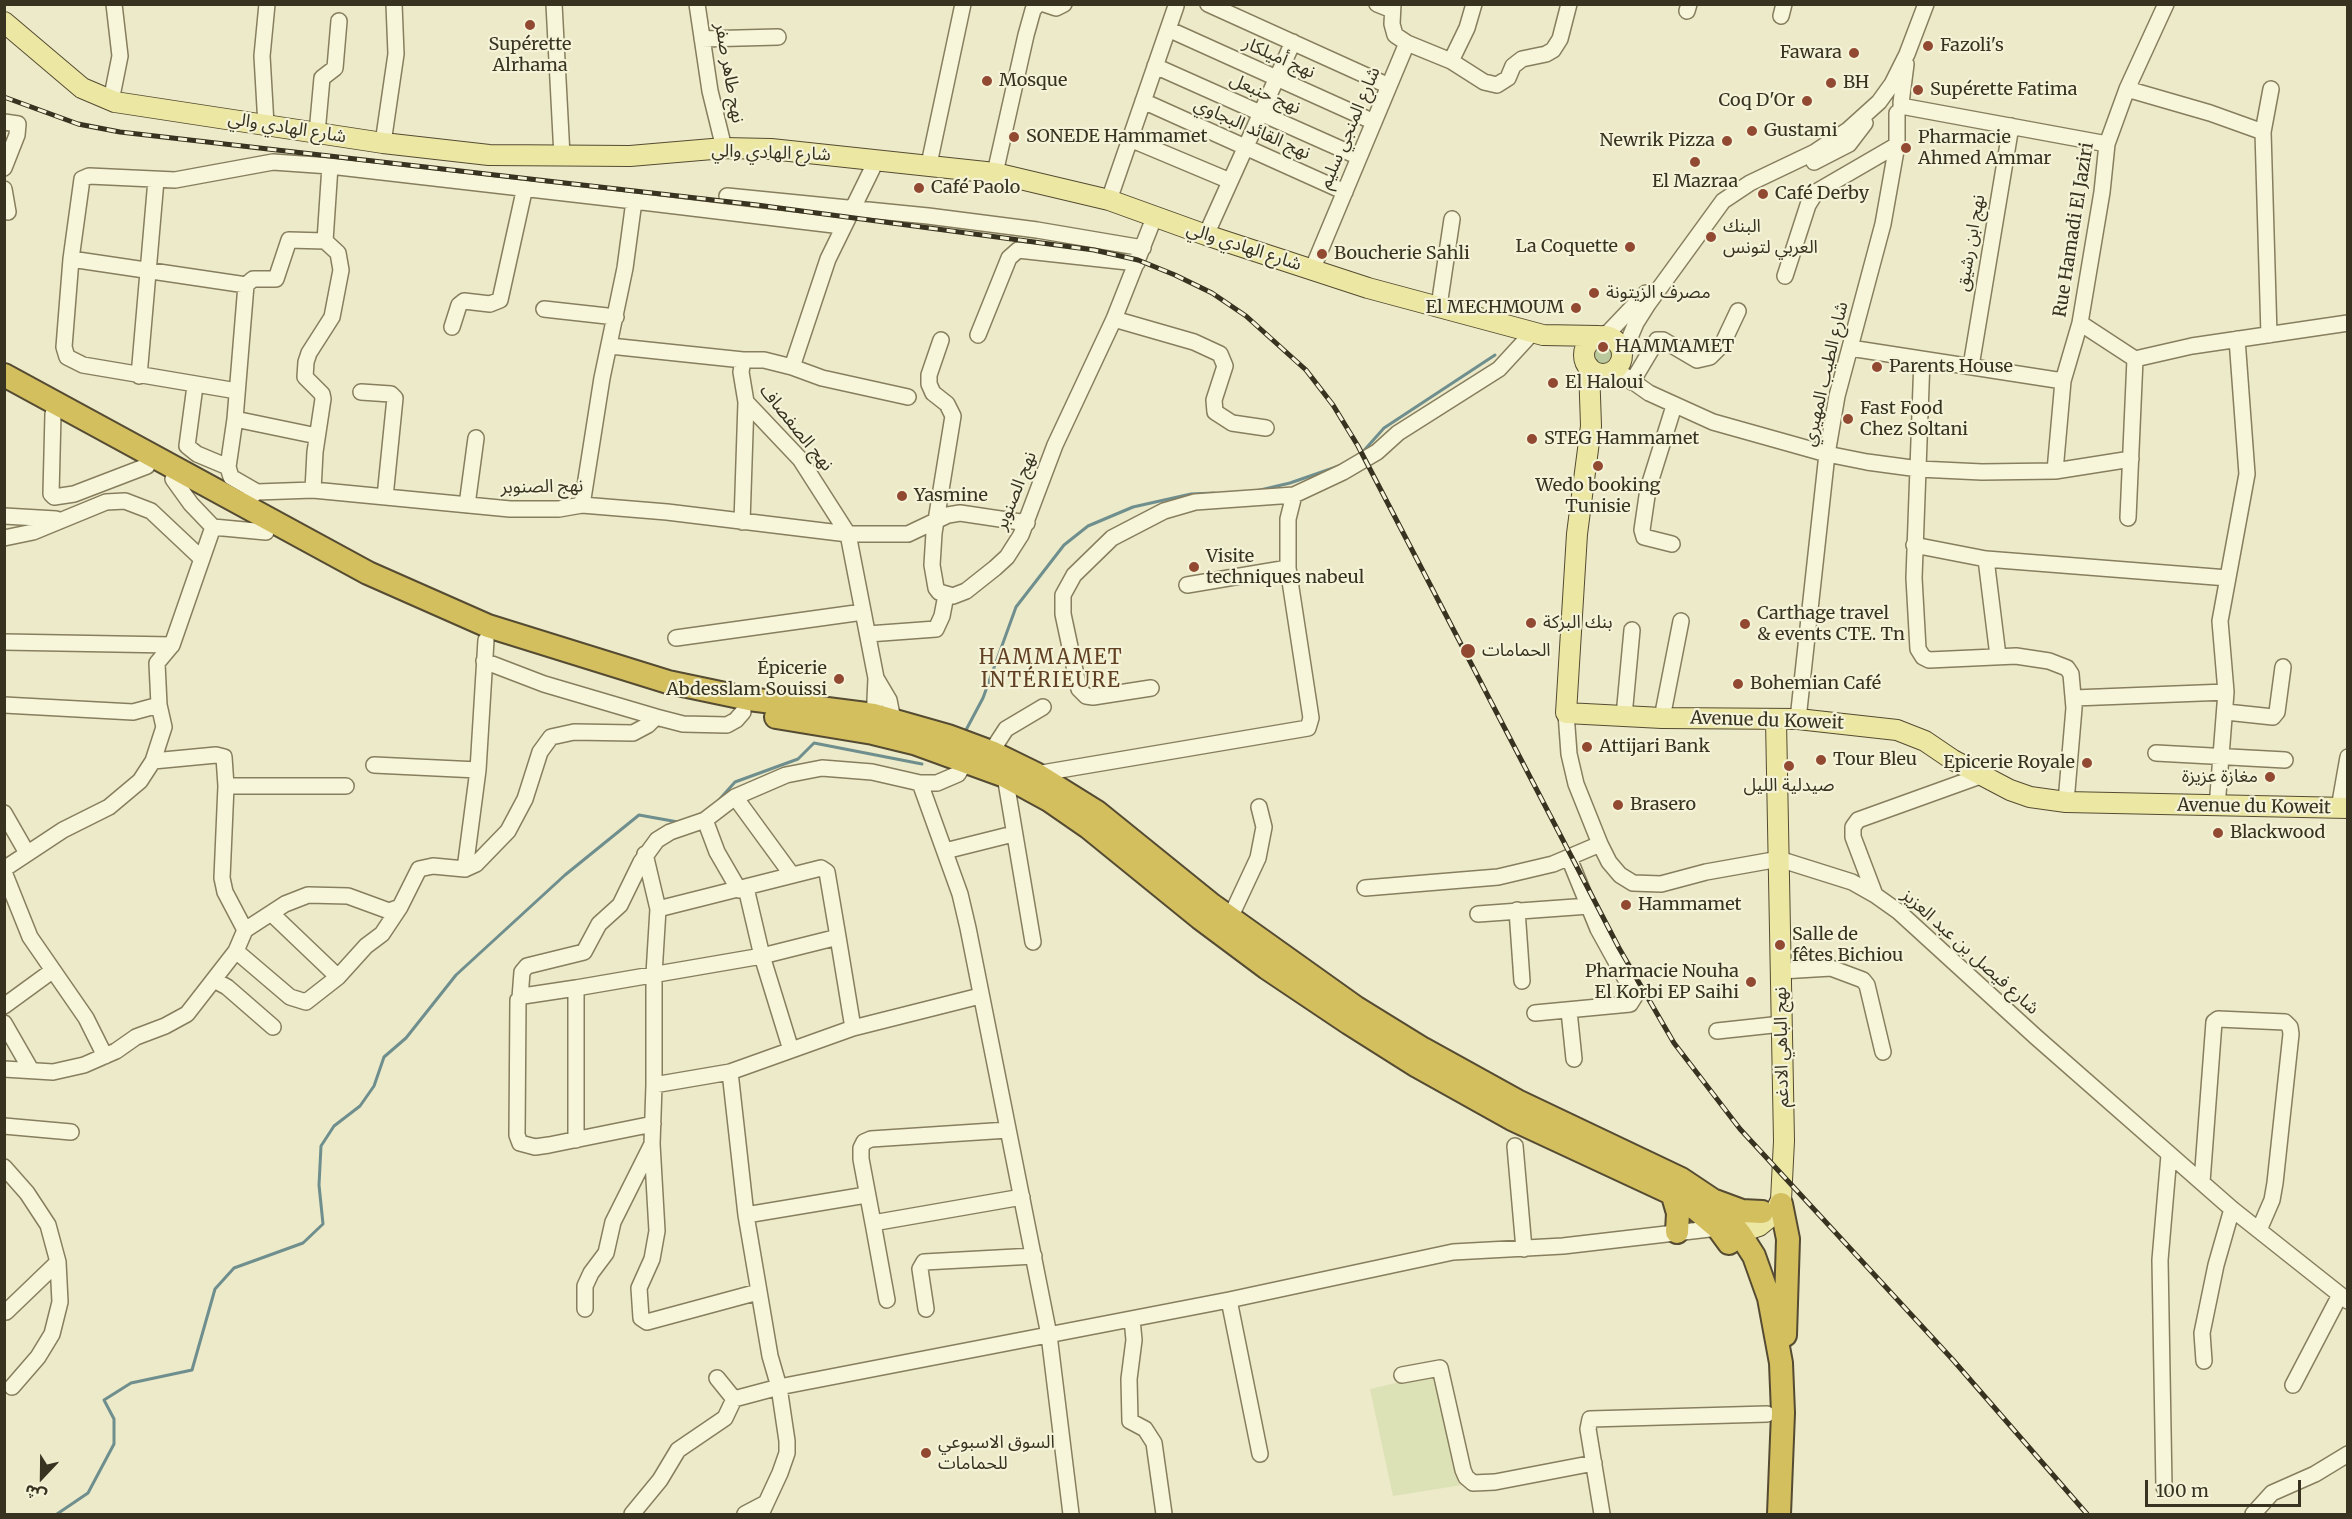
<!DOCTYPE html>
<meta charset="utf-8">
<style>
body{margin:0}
#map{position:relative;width:2352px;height:1519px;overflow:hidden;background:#eceac8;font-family:Merriweather,"Noto Sans Arabic",serif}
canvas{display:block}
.frame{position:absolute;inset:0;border:6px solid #383221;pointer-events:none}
.north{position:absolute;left:12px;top:1447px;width:60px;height:60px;-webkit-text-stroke:4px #f4f3d7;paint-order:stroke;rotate:202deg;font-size:16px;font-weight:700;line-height:24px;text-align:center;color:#383221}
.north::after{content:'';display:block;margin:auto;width:21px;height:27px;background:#383221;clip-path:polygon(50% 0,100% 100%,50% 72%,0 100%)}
.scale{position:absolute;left:2145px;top:1480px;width:156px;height:27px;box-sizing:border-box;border:3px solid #383221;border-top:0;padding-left:8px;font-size:18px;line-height:21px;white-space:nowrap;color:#383221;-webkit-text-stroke:4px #f4f3d7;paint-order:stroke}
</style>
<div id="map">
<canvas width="2352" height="1519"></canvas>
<div class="frame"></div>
<div class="north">ش</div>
<div class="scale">100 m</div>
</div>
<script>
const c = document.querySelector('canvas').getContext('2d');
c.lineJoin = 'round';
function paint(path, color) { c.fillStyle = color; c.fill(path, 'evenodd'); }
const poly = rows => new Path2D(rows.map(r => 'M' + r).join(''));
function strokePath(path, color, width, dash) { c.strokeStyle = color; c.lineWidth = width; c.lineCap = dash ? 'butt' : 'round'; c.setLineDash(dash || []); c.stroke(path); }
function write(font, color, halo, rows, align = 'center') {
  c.font = font + ' Merriweather,"Noto Sans Arabic",serif'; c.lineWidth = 4.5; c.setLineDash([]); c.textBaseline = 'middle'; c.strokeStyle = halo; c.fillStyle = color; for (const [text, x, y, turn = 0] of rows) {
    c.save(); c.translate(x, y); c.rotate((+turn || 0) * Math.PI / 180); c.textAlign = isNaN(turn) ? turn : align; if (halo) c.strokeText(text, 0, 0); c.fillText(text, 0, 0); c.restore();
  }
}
paint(poly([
 [1435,1374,1462,1485,1393,1496,1370,1389]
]), '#dde1b6');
paint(poly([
 '1593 354a11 11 0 1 1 22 0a11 11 0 1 1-22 0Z'
]), '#b9c99c');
strokePath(poly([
 [1360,455,1384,428,1495,355],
 [1256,491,1290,483,1339,466],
 [966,730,983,698,1016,607,1064,545,1088,526,1133,507,1191,494,1214,493],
 [718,801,735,782,798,759,814,743,922,764],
 [57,1514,88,1493,114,1444,114,1419,104,1400,131,1383,192,1370,215,1289,234,1268,303,1243,323,1224,319,1185,321,1146,334,1126,360,1106,374,1086,384,1057,406,1038,456,975,565,875,639,815,678,822]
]), '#6f8e8e', 3);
const minor = poly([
 [554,4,562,156],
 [697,4,710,91,724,148],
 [1044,4,1056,8,1064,4],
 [1208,4,1389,86],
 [1377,4,1392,10],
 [1393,4,1392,24,1395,35,1407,43,1451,61,1484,82,1497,85,1508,78,1513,66,1522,59,1546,54,1553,50,1560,39,1569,4],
 [1687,11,1689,4],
 [1781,16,1784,4],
 [1168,29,1374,122],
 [702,39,778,37],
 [1451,61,1467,28,1474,4],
 [1155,66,1359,157],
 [2127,89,2210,113,2263,132],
 [111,101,120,56,114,4],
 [1143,101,1345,192],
 [1901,103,1906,64],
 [1901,106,2107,144],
 [4,122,18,124,17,135,4,168],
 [266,125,262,56,267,4],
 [317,133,322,78,335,68,339,21],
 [1130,139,1230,181],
 [383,143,396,54,394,4],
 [1814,162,1849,144,1865,123],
 [929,164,963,4],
 [995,173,1026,35,1033,10,1038,4],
 [4,189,8,212],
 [727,196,928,216,1037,230,1143,248],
 [1109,200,1176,6],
 [1206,235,1293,42],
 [71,259,246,285],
 [1312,270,1407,43],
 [1785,276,1808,205,1816,192,1897,145],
 [1439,306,1452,219],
 [544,309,616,317],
 [1114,319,1194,342,1220,354,1225,366,1214,400,1215,412,1232,423,1266,428],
 [2080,323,2135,359,2192,346,2348,323],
 [452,327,459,305,464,301,490,304,500,300,525,187],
 [978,335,1009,258,1018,250,1137,263],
 [2269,335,2263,132,2271,89],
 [1605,336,1646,293],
 [941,340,929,375,929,384,933,393,947,404,953,416,934,533,932,565,936,588,939,592,953,596,966,591,995,568,1007,557,1021,535,1055,445,1114,319,1154,218],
 [610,346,743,360],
 [1850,348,2063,381],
 [1622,356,1636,323,1648,304,1723,201,1750,183,1815,152,1848,130,1879,102,1892,84,1907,54,1926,4],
 [1922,359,1914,578,1918,649,1923,657,1929,660,2016,656,2049,661,2067,668,2071,674,2074,708,2066,802],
 [1971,366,2011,126],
 [792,367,822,378,908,397],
 [1615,369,1649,393,1713,422,1827,454,1867,462,1919,469,1982,472,2055,471,2131,459],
 [139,376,156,180],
 [1632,382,1657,340,1663,340,1697,360,1710,357,1722,345,1738,311],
 [195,386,187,446,197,454,228,467],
 [237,391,83,365,67,357,64,347,71,259,82,179,89,176,175,180,273,162,330,166,634,201],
 [361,392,391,394,395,398,385,497],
 [53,414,51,494,54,497,74,494,147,466],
 [235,419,317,436],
 [2055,471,2063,381,2080,323,2102,192,2107,144,2127,89,2166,4],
 [173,479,191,504,213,527,266,532],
 [313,490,315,452,323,399,322,394,305,377,306,362,309,353,332,317,341,270,338,253,325,241],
 [257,492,231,477,228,467,235,419,246,285,253,279,276,279,289,240,325,241,330,166],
 [241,504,257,492,313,490,510,509,559,509,582,505,667,512,848,534,908,534,948,515,960,513,1027,523],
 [467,505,476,438],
 [582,505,602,378,625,268,634,201,842,226],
 [4,516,56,519],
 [2128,518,2135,359],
 [742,522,746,402],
 [4,538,33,532,106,502,125,501,151,511,202,559],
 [1672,544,1644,537,1642,530,1648,489,1674,406],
 [1914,545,1986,559,2228,578],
 [1986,559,1998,656],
 [1187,585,1288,568],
 [868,634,936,629,942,616,946,595],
 [676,638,863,612],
 [4,642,172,645,213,527],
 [484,661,544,684,656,717],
 [876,678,889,700,893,720,891,728],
 [1151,688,1093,697,1086,696,1079,689,1063,614,1063,595,1074,575,1112,538,1164,511,1195,502,1294,495,1343,472,1377,452,1398,433,1499,369,1533,332],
 [2074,698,2226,692],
 [4,705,133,712,159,705],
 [2226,712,2273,717,2277,712,2283,667],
 [1566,713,1569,754,1576,784,1600,844,1609,862,1620,875,1633,883,1661,884,1706,872,1779,859,1852,882,1875,895,1899,912,2036,1037,2232,1209,2348,1301],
 [1624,716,1632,630],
 [1662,718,1681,621],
 [1798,719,1827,454,1837,396,1883,224,1897,145,1897,113],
 [874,722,876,678,848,534,800,459,746,402,741,372,743,360,764,360,792,367,828,259,877,159],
 [991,752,1006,729,1043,707],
 [2156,753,2285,760],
 [969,756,958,774,937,783,920,783,960,894,968,928,1049,1335,1071,1514],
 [153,761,216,755,224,757,226,786,222,878,225,892,245,930,285,904,308,895,348,896,389,911,400,907,419,869,433,866,465,869,476,864,508,831,525,799,540,752,551,737,574,732,633,733,648,725,656,717,683,724,727,725,736,720,743,712],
 [374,765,478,770],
 [1036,774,1308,728,1311,718,1288,568,1288,519,1294,495],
 [1005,776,1033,942],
 [226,786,346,786],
 [2217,807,2226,692,2220,621,2247,474,2237,339],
 [2339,808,2348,757],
 [4,813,27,853],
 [705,820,717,852,739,890],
 [945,851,1013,834],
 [645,854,658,909],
 [4,869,63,830,109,807,140,781,153,761,164,727,159,705,157,663,172,645],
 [465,869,478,770,486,640],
 [4,872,30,937,86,1018,105,1056],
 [792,875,735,797,786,775,822,768,872,772,920,783],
 [746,888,762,956,791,1050],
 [1365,888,1498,877,1553,864,1600,844],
 [1875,895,1853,837,1853,827,1858,820,1983,775],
 [1517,910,1522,981],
 [272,914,338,977],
 [1478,914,1589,906],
 [1230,918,1258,858,1264,827,1259,807],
 [236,951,290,997,306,1002,338,977,366,946,382,934,400,907],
 [1781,971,1831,968,1863,980,1867,985,1883,1052],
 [214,980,227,987,273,1027],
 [576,988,523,996,518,1000,517,1135,520,1143,535,1147,549,1145,653,1124],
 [520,998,522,972,527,966,584,952,599,924,620,905,641,862,657,840,670,832,705,820,735,797],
 [4,1006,52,971],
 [1569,1011,1574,1059],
 [1535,1013,1630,1004,1635,996,1598,929,1569,858],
 [4,1023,31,1070],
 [1717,1031,1782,1024],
 [4,1069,53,1072,84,1065,116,1051,136,1037,165,1026,187,1014,236,951,245,930],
 [730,1072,746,1215],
 [654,1085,654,974,658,909,821,868,827,872,838,937],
 [4,1126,71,1132],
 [576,1140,576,988,762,956,838,937,853,1028],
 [652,1144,657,1231,652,1259,639,1288,641,1318,647,1322,758,1292],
 [1515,1146,1524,1249],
 [4,1167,27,1193,48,1225,58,1262,60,1302,52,1334,38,1357,12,1387],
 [2202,1182,2214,1022,2218,1019,2285,1022,2290,1027,2291,1034,2275,1183,2272,1200,2259,1230],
 [873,1223,861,1159,861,1148,864,1142,871,1139,1008,1130],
 [887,1300,873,1223,1022,1197],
 [1229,1300,1260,1454],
 [585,1309,585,1286,591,1273,606,1253,613,1222,652,1144,654,1085,730,1072,853,1028,980,996],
 [926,1309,920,1269,924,1262,1034,1256],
 [6,1312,58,1262],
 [1132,1319,1134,1340,1129,1379,1130,1421,1145,1429,1154,1443,1164,1514],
 [2204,1361,2202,1333,2216,1265,2232,1209],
 [1402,1375,1440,1368,1463,1470,1466,1477,1473,1483,1495,1482,1594,1463],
 [717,1378,734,1399,779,1387,1229,1300,1453,1252,1563,1246,1718,1228],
 [2293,1385,2340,1295],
 [2164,1487,2160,1260,2169,1155],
 [632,1514,660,1480,678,1450,725,1418,734,1399],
 [745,1514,766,1503],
 [761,1514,780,1473,787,1453,787,1441,779,1387,770,1356,746,1215,866,1195],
 [1602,1514,1588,1429,1590,1419,1767,1414],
 [2253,1514,2272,1493,2315,1474,2348,1454]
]);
const major = poly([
 [4,22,82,88,115,102,383,143,489,155,630,156,724,148,771,149,995,173,1109,200,1206,235,1368,288,1543,335,1598,336],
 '1584 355a19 19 0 1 1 38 0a19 19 0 1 1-38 0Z',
 [1589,367,1591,426,1577,534,1566,713,1662,718,1798,719,1897,730,1925,741,1953,760,2010,790,2030,797,2066,802,2348,808],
 [1728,1236,1759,1226,1775,1213,1781,1200,1784,1141,1776,720]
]);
const highway = poly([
 [4,375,368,573,488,626,668,682,749,699,874,715,948,736,991,752,1036,774,1097,812,1212,905,1355,1007,1423,1049,1517,1101,1681,1179,1714,1201,1740,1234,1754,1256,1769,1298,1781,1363,1783,1413,1779,1514],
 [776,717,873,733,914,743,1005,776,1049,800,1088,827,1200,918,1267,968,1349,1023,1417,1066,1512,1119,1684,1199,1718,1228,1729,1243],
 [1667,1189,1673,1196,1678,1213,1677,1232],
 [1715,1201,1742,1211,1762,1212],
 [1781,1204,1788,1239,1785,1335]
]);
strokePath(minor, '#877e5e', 18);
strokePath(major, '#554b32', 22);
strokePath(highway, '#554b32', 26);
strokePath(minor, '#f7f6db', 15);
strokePath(major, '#ece7a3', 20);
strokePath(highway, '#d4bf5f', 22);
const rail = poly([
 [4,97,78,124,120,132,757,205,1094,250,1138,260,1175,275,1212,293,1246,316,1306,370,1333,405,1358,446,1619,948,1674,1043,1740,1129,1953,1360,2087,1514]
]);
strokePath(rail, '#383221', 5);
strokePath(rail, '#f4f3d7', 3, [9]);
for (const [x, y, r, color] of [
 [530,25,6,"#924932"],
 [1928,46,6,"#924932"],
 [1854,53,6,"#924932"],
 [987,81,6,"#924932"],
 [1831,83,6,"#924932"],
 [1918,90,6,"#924932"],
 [1807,101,6,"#924932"],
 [1752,131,6,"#924932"],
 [1014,137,6,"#924932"],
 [1727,141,6,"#924932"],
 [1906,148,6,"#924932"],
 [1695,162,6,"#924932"],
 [919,188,6,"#924932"],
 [1763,194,6,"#924932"],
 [1711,237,6,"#924932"],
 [1630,247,6,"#924932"],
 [1322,254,6,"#924932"],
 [1594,293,6,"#924932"],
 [1576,308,6,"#924932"],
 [1603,347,6,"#924932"],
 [1877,367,6,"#924932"],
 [1553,383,6,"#924932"],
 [1848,419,6,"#924932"],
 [1532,439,6,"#924932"],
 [1598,466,6,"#924932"],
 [902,496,6,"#924932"],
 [1194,567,6,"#924932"],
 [1531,623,6,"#924932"],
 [1745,624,6,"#924932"],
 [1468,651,8,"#924932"],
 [839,679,6,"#924932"],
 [1738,684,6,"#924932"],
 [1587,747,6,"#924932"],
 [1821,760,6,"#924932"],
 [2087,763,6,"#924932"],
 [1789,766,6,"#924932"],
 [2270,777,6,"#924932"],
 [1618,805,6,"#924932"],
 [2218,833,6,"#924932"],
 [1626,905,6,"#924932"],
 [1780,945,6,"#924932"],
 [1751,982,6,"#924932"],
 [926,1453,6,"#924932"]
]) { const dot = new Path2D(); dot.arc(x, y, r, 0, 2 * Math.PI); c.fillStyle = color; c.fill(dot); strokePath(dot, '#f4f3d7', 2); }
write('18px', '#383221', '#f4f3d7', [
 ["Supérette",530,45,"center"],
 ["Alrhama",530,66,"center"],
 ["Fazoli's",1940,46],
 ["Fawara",1842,53,"right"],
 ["Mosque",999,81],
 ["BH",1843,83],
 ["Supérette Fatima",1930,90],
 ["Coq D'Or",1795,101,"right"],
 ["Gustami",1764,131],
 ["SONEDE Hammamet",1026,137],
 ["Pharmacie",1918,138],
 ["Ahmed Ammar",1918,159],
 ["Newrik Pizza",1715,141,"right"],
 ["El Mazraa",1695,182,"center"],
 ["Café Paolo",931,188],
 ["Café Derby",1775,194],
 ["البنك",1723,227],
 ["العربي لتونس",1723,248],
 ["La Coquette",1618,247,"right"],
 ["Boucherie Sahli",1334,254],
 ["مصرف الزيتونة",1606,293],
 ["El MECHMOUM",1564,308,"right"],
 ["HAMMAMET",1615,347],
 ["Parents House",1889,367],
 ["El Haloui",1565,383],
 ["Fast Food",1860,409],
 ["Chez Soltani",1860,430],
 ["STEG Hammamet",1544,439],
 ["Wedo booking",1598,486,"center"],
 ["Tunisie",1598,507,"center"],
 ["Yasmine",914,496],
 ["Visite",1206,557],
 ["techniques nabeul",1206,578],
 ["Carthage travel",1757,614],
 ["& events CTE. Tn",1757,635],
 ["بنك البركة",1543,623],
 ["الحمامات",1482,651],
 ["Épicerie",827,669,"right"],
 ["Abdesslam Souissi",827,690,"right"],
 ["Bohemian Café",1750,684],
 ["Attijari Bank",1599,747],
 ["Tour Bleu",1833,760],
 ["Epicerie Royale",2075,763,"right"],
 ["مغازة عزيزة",2258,777,"right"],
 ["صيدلية الليل",1789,786,"center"],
 ["Brasero",1630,805],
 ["Blackwood",2230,833],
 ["Hammamet",1638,905],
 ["Salle de",1792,935],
 ["fêtes Bichiou",1792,956],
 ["Pharmacie Nouha",1739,972,"right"],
 ["El Korbi EP Saihi",1739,993,"right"],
 ["السوق الاسبوعي",938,1443],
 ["للحمامات",938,1464]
], 'left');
write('18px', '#383221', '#f4f3d7', [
 ["نهج أميلكار",1279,58,24],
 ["نهج طاهر صفر",729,73,80],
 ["نهج حنبعل",1265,94,24],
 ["شارع الهادي والي",287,128,9],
 ["شارع المنجي سليم",1350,128,-67],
 ["نهج القائد البجاوي",1252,129,24],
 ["شارع الهادي والي",771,153,2],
 ["Rue Hamadi El Jaziri",2074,230,-81],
 ["نهج ابن رشيق",1971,243,-80],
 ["شارع الهادي والي",1244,247,18],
 ["شارع الطيب المهيري",1826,374,-77],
 ["نهج الصفصاف",796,428,51],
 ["نهج الصنوبر",542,487,-1],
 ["نهج الصنوبر",1016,491,-68],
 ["Avenue du Koweit",1767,721,2],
 ["Avenue du Koweit",2254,807,1],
 ["شارع فيصل بن عبد العزيز",1970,952,42],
 ["نهج الباهي الادغم",1782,1047,-91]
]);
c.letterSpacing = '1.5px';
write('20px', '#624023', '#f4f3d7', [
 ["HAMMAMET",1051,658],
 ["INTÉRIEURE",1051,681]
]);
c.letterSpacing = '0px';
</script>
